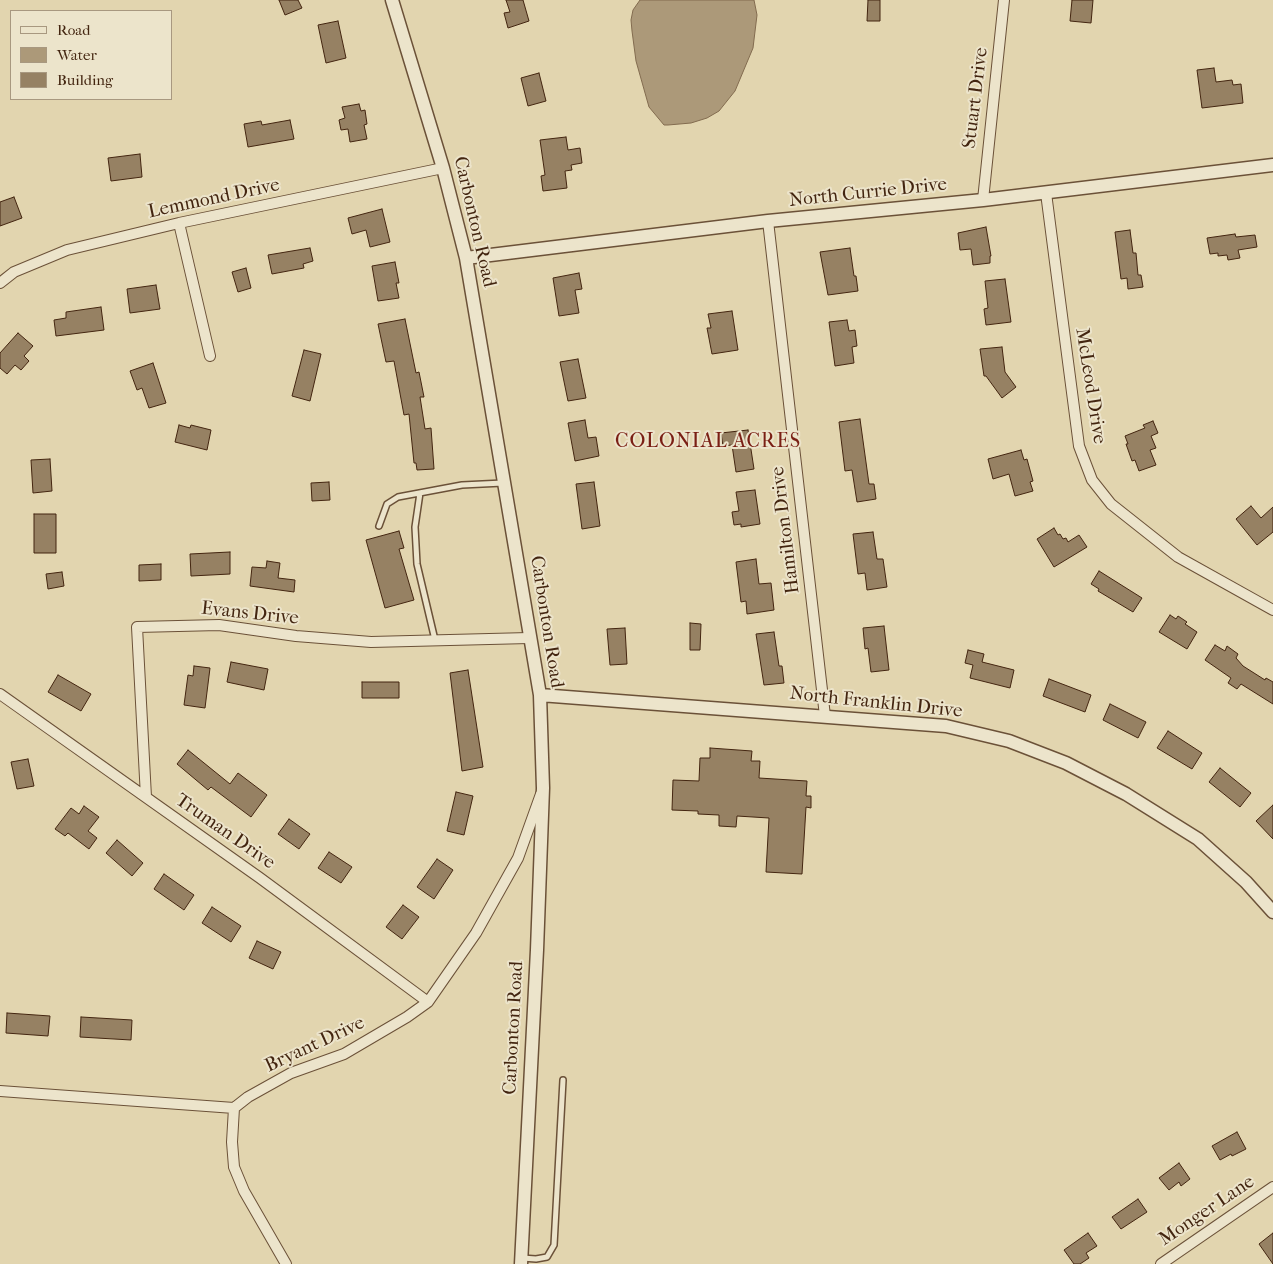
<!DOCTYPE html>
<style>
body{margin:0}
#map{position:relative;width:1273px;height:1264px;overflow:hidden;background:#e2d5af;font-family:"IM FELL French Canon",serif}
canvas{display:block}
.legend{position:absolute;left:10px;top:10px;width:162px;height:90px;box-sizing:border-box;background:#ece4cb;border:1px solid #a89880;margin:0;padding:6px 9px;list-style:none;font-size:15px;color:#432510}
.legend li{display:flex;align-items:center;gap:10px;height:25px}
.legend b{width:25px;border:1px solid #a89880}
</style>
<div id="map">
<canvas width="1273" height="1264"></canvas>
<ul class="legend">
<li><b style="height:6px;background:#ece4cb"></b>Road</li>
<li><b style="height:14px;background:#ac9979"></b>Water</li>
<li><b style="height:14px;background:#968163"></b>Building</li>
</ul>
</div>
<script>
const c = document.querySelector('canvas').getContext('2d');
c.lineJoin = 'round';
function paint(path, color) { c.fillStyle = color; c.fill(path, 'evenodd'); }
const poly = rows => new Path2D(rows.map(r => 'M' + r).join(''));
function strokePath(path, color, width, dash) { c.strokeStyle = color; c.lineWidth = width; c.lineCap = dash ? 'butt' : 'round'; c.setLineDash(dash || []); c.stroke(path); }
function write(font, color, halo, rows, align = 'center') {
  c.font = font + ' "IM FELL French Canon",serif'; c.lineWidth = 4; c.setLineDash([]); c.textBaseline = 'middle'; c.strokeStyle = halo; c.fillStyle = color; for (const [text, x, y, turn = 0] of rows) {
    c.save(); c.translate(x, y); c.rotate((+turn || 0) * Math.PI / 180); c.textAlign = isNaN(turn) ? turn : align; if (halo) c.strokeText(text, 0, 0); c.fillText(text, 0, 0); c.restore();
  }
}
const water = poly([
 [640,0,754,0,757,15,753,48,735,91,719,111,707,118,691,123,668,125,664,125,649,107,636,61,632,31,631,20,633,10,640,0]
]);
paint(water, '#ac9979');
strokePath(water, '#826b4f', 1);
const building = poly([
 [279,0,298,0,302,8,285,15,279,0],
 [506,0,523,0,529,21,508,28,504,13,510,12,506,0],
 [868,0,880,0,880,21,867,21,868,0],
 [1072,0,1093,0,1091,23,1070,21,1072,0],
 [338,21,346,58,326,63,318,25,338,21],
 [1214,68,1216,82,1232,80,1233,85,1241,84,1243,103,1202,108,1197,70,1214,68],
 [539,73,546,101,528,106,521,78,539,73],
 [359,104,361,111,365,110,367,124,364,125,367,139,350,142,348,129,341,130,339,120,345,118,342,107,359,104],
 [290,120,294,139,248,147,244,124,261,121,262,125,290,120],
 [566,137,568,150,580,148,582,163,571,165,572,170,565,171,567,188,543,191,541,176,545,175,540,140,566,137],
 [140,154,142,177,111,181,108,158,140,154],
 [14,197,22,218,0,226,0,202,14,197],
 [382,209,390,242,370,247,366,230,352,234,348,218,382,209],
 [986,227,991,256,990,256,990,263,973,265,971,249,960,250,958,233,986,227],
 [1130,230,1133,253,1136,253,1138,275,1141,275,1143,287,1128,289,1127,278,1121,279,1115,232,1130,230],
 [1235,234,1236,237,1255,235,1257,247,1238,250,1240,258,1228,260,1227,255,1218,256,1218,253,1210,254,1207,238,1235,234],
 [310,248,313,261,303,264,304,268,272,274,268,255,310,248],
 [850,248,854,276,856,276,858,291,828,295,820,252,850,248],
 [395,262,399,283,396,283,399,298,378,301,372,266,395,262],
 [246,268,251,288,238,292,232,272,246,268],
 [579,273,582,289,575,290,579,313,559,316,553,278,579,273],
 [1005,279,1011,322,986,325,984,309,988,308,985,281,1005,279],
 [156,285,160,309,130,313,127,289,156,285],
 [101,307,104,330,56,336,54,320,66,318,66,312,101,307],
 [732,311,738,350,712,354,707,328,711,328,708,314,732,311],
 [405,319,416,373,419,372,424,397,420,397,425,429,431,428,434,469,417,470,416,463,414,463,409,414,404,415,394,361,386,362,378,324,405,319],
 [847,320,849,331,855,330,857,346,852,347,854,363,835,366,829,322,847,320],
 [18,333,33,346,24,356,29,361,21,370,15,365,7,374,0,368,0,353,18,333],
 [1002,347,1005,372,1016,387,1002,398,986,376,984,376,980,349,1002,347],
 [304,350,321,354,310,401,292,396,304,350],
 [578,359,586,398,568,401,560,362,578,359],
 [153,363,166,403,149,408,142,388,137,390,130,371,153,363],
 [860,419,869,484,874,484,876,499,857,502,852,470,845,471,839,422,860,419],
 [585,420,588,438,596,437,599,456,575,461,568,423,585,420],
 [1153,421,1158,433,1151,436,1156,448,1150,450,1156,465,1139,471,1135,460,1132,461,1126,444,1128,444,1125,436,1145,428,1143,425,1153,421],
 [179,425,190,428,191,425,211,430,207,450,175,442,179,425],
 [748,430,754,469,736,472,732,445,723,446,721,433,748,430],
 [1021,450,1024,460,1027,459,1033,481,1030,482,1033,491,1015,496,1009,474,993,479,988,459,1021,450],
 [50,459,52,491,33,493,31,460,50,459],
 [329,482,330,500,312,501,311,483,329,482],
 [594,482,600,526,582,529,576,484,594,482],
 [755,490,760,524,741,527,741,524,734,525,732,512,739,511,736,492,755,490],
 [1251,506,1261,518,1273,507,1273,532,1257,545,1236,519,1251,506],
 [34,514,56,514,56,553,34,553,34,514],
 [1054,528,1058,535,1060,534,1063,539,1066,538,1068,542,1079,535,1087,547,1054,567,1037,539,1054,528],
 [399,531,404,548,399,549,414,600,385,608,366,540,399,531],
 [873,532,877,559,883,559,887,587,867,590,865,573,858,574,853,534,873,532],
 [230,552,230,574,191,576,190,554,230,552],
 [756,559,759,584,771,583,774,610,747,614,746,601,741,602,736,562,756,559],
 [267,561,280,563,278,578,295,580,294,592,250,586,252,567,266,568,267,561],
 [161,564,161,580,139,581,139,565,161,564],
 [1099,571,1142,598,1133,612,1098,591,1099,589,1091,584,1099,571],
 [62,572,64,586,48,589,46,574,62,572],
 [1170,615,1176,619,1178,616,1187,622,1185,624,1197,632,1187,649,1159,632,1170,615],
 [690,623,701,624,700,650,690,650,690,623],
 [884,626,889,670,871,672,868,648,865,649,863,628,884,626],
 [625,628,627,664,610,665,607,629,625,628],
 [774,632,779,666,782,666,784,683,764,685,756,634,774,632],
 [1215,645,1225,651,1227,646,1238,654,1236,658,1243,666,1265,680,1266,678,1273,682,1273,704,1241,684,1237,689,1228,683,1231,678,1205,660,1215,645],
 [968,650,984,654,982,662,1014,670,1010,688,970,678,973,665,965,663,968,650],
 [231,662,268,669,264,690,227,682,231,662],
 [194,666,210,668,205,708,184,705,188,675,193,676,194,666],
 [468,670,483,767,462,771,450,673,468,670],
 [58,675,91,694,81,711,48,692,58,675],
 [1049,679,1091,695,1085,712,1043,696,1049,679],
 [362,682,399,682,399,698,362,698,362,682],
 [1110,704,1146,722,1138,738,1103,720,1110,704],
 [1168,731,1202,753,1192,769,1157,748,1168,731],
 [710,748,752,751,751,761,760,761,759,778,807,781,806,796,811,796,811,808,806,807,802,874,766,872,769,818,737,816,736,827,719,826,719,815,698,814,698,811,672,810,673,780,699,781,700,758,710,758,710,748],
 [188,750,230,784,238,773,267,795,251,817,211,787,208,790,177,764,188,750],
 [28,759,34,786,17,789,11,762,28,759],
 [1220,768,1251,793,1240,807,1209,782,1220,768],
 [456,792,473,796,464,835,447,831,456,792],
 [1273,805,1273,839,1256,821,1273,805],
 [84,806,99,817,88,831,97,838,89,849,68,833,65,836,55,829,71,808,79,814,84,806],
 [289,819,310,834,299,849,278,834,289,819],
 [117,840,143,863,132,876,106,853,117,840],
 [329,852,352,867,341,883,318,868,329,852],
 [437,859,453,870,434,899,417,887,437,859],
 [164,874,194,895,184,910,154,889,164,874],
 [403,905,419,917,402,939,386,927,403,905],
 [212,907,241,926,231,942,202,923,212,907],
 [257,941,281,952,273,969,249,958,257,941],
 [7,1013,50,1016,48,1036,6,1033,7,1013],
 [81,1017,132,1020,131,1040,80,1037,81,1017],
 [1237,1132,1246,1149,1232,1156,1231,1154,1220,1160,1212,1146,1237,1132],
 [1179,1163,1190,1179,1181,1186,1179,1182,1169,1190,1159,1178,1179,1163],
 [1138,1199,1147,1212,1121,1229,1112,1217,1138,1199],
 [1088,1233,1097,1246,1086,1253,1089,1258,1080,1264,1074,1264,1064,1250,1088,1233],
 [1273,1233,1273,1264,1259,1244,1273,1233]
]);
paint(building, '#968163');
strokePath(building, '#432510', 1);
const service = poly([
 [420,493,415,527,417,564,435,640],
 [379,526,387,504,398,497,462,485,503,483],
 [522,1258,536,1259,547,1257,554,1245,563,1080]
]);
const minor = poly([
 [1046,193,1079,446,1092,480,1111,504,1178,557,1273,610],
 [983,200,1004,0],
 [768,221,825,716],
 [179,223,210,356],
 [0,283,14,272,67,250,179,223,443,168],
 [0,694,260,878,428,1002],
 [146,797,137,627,219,625,296,636,371,642,529,638],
 [0,1091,234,1108,248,1097,291,1073,344,1054,407,1017,428,1002,476,933,518,858,541,794],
 [234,1108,232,1142,234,1167,244,1191,286,1264],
 [1161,1264,1273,1187]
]);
const tertiary = poly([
 [392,0,443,168,466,258,540,695,543,788,537,950,521,1264],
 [466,258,768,221,983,200,1273,165],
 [540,695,946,726,1009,741,1066,763,1126,794,1198,839,1246,882,1273,912]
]);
strokePath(service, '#6b5138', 8);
strokePath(minor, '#6b5138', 12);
strokePath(tertiary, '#6b5138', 15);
strokePath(service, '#ece4cb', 5);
strokePath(minor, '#ece4cb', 10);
strokePath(tertiary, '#ece4cb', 12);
write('19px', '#432510', '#ece4cb', [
 ["Stuart Drive",976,98,-83],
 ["North Currie Drive",868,193,-6],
 ["Lemmond Drive",214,199,-12],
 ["Carbonton Road",474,222,77],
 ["McLeod Drive",1090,386,81],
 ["Hamilton Drive",786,530,-97],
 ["Evans Drive",250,614,6],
 ["Carbonton Road",546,622,81],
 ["North Franklin Drive",876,703,6],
 ["Truman Drive",225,832,35],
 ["Carbonton Road",514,1028,-87],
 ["Bryant Drive",315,1045,-25],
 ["Monger Lane",1207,1211,-34]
]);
c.letterSpacing = '1px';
write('20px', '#7a1f14', '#ece4cb', [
 ["COLONIAL ACRES",708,442]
]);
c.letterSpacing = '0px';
</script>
